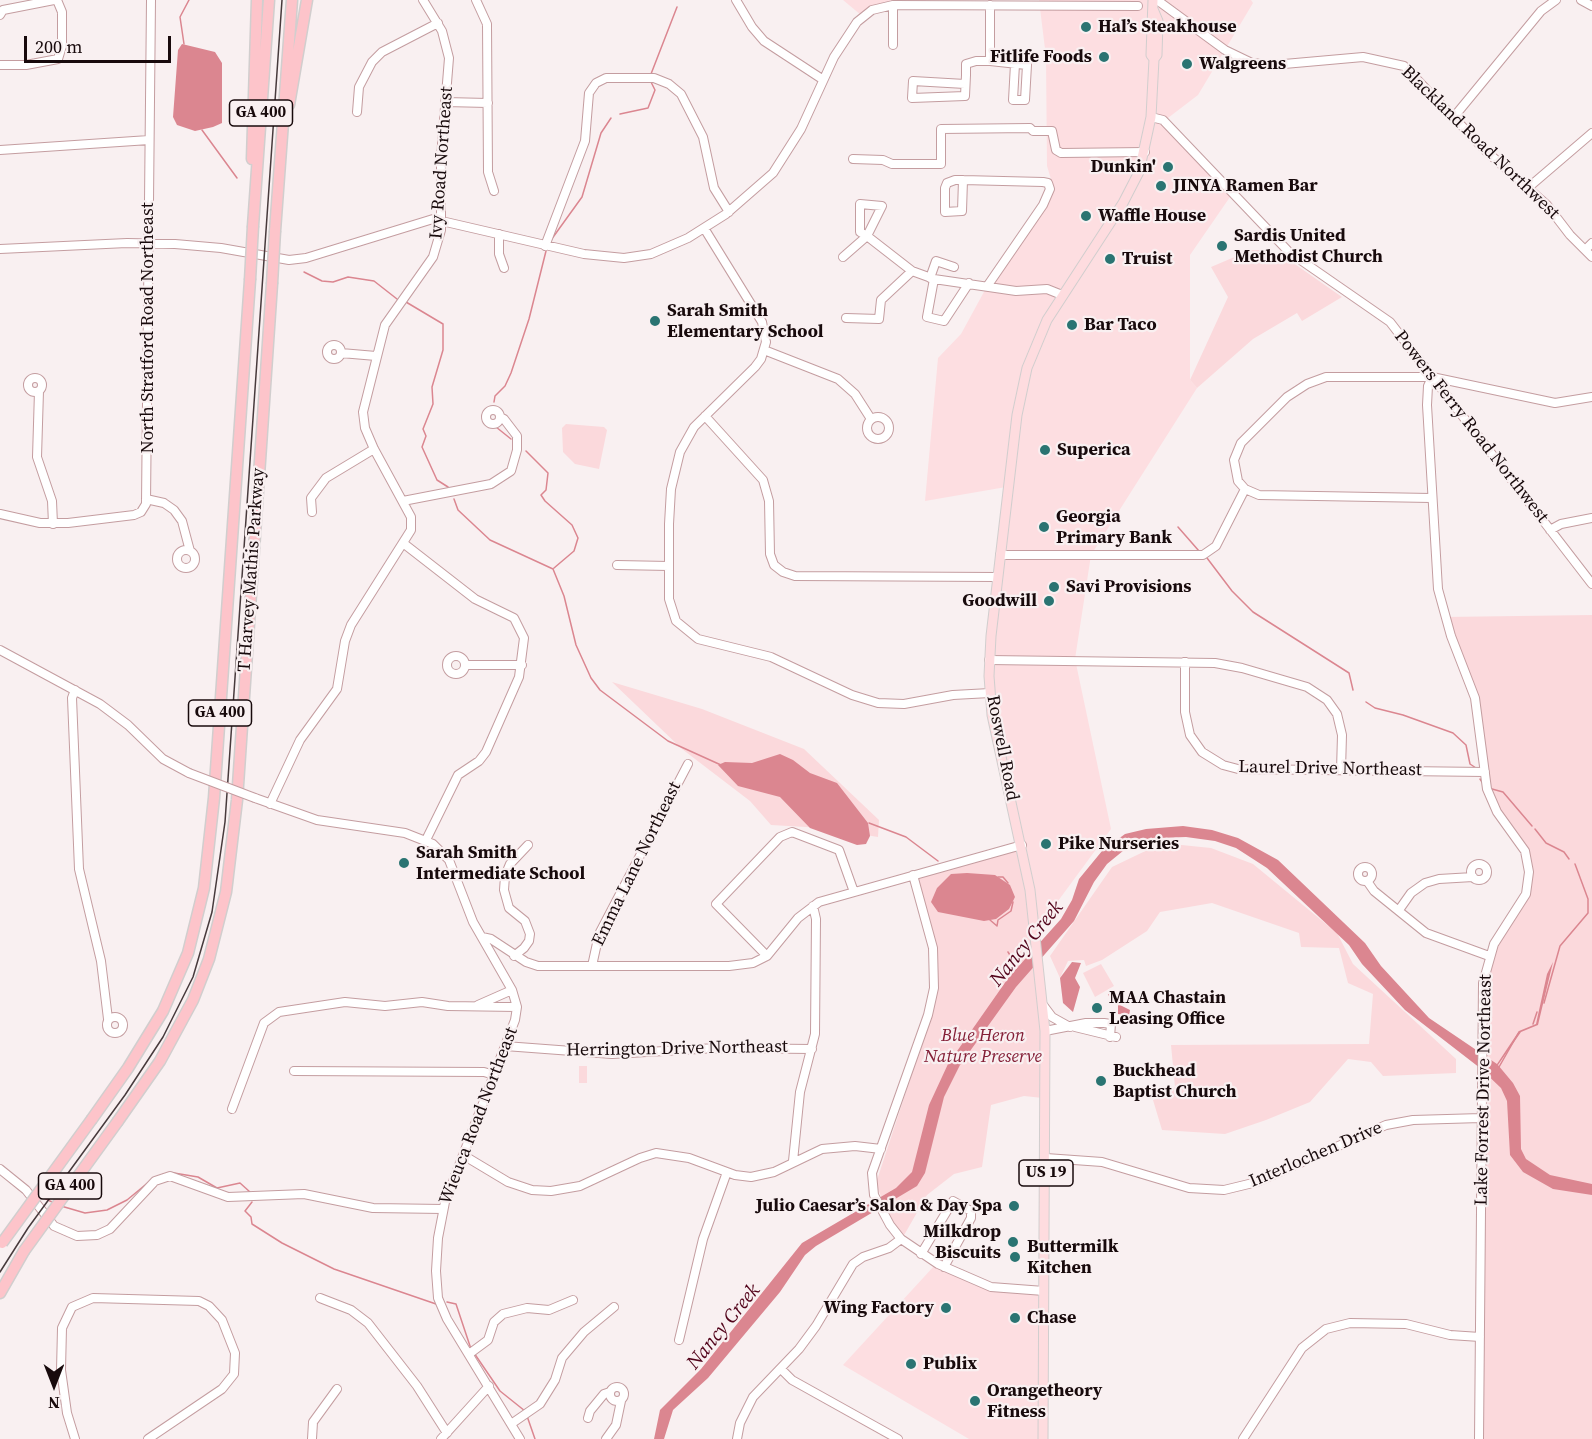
<!DOCTYPE html>
<meta charset="utf-8">
<style>
body{margin:0}
#map{position:relative;width:1592px;height:1439px;overflow:hidden;background:#f9f0f1;font-family:"Source Serif 4",serif}
canvas{display:block}
.north{position:absolute;left:24px;top:1355px;width:60px;height:60px;-webkit-text-stroke:4px #f9f0f1;paint-order:stroke;rotate:180deg;font-size:16px;font-weight:700;line-height:24px;text-align:center;color:#180a0c}
.north::after{content:'';display:block;margin:auto;width:21px;height:27px;background:#180a0c;clip-path:polygon(50% 0,100% 100%,50% 72%,0 100%)}
.scale{position:absolute;left:24px;top:36px;width:147px;height:27px;box-sizing:border-box;border:3px solid #180a0c;border-top:0;padding-left:8px;font-size:18px;line-height:21px;white-space:nowrap;color:#180a0c;-webkit-text-stroke:4px #f9f0f1;paint-order:stroke}
</style>
<div id="map">
<canvas width="1592" height="1439"></canvas>
<div class="north">N</div>
<div class="scale">200 m</div>
</div>
<script>
const c = document.querySelector('canvas').getContext('2d');
c.lineJoin = 'round';
function paint(path, color) { c.fillStyle = color; c.fill(path, 'evenodd'); }
const poly = rows => new Path2D(rows.map(r => 'M' + r).join(''));
function strokePath(path, color, width, dash) { c.strokeStyle = color; c.lineWidth = width; c.lineCap = dash ? 'butt' : 'round'; c.setLineDash(dash || []); c.stroke(path); }
function write(font, color, halo, rows, align = 'center') {
  c.font = font + ' "Source Serif 4",serif'; c.lineWidth = 4.5; c.setLineDash([]); c.textBaseline = 'middle'; c.strokeStyle = halo; c.fillStyle = color; for (const [text, x, y, turn = 0] of rows) {
    c.save(); c.translate(x, y); c.rotate((+turn || 0) * Math.PI / 180); c.textAlign = isNaN(turn) ? turn : align; if (halo) c.strokeText(text, 0, 0); c.fillText(text, 0, 0); c.restore();
  }
}
paint(poly([
 [843,0,926,0,926,10,882,4,861,15],
 [1039,0,1251,0,1253,3,1198,95,1164,121,1230,197,1190,255,1190,380,1197,388,1091,555,1075,659,1111,829,1047,916,1039,921,998,739,992,684,992,635,1006,487,925,501,938,358,961,334,997,268,1054,189,1047,166,1046,57],
 [935,1265,974,1285,990,1289,1046,1293,1045,1439,969,1439,843,1365]
]), '#fddee1');
paint(poly([
 [1251,250,1266,250,1284,261,1289,260,1342,297,1302,321,1297,313,1253,339,1197,388,1190,380,1228,297,1211,267],
 [566,424,604,427,607,430,599,469,575,464,563,452,562,428],
 [1592,615,1592,1439,1478,1439,1487,955,1531,883,1530,856,1495,806,1486,782,1478,702,1444,617],
 [612,682,702,709,804,749,879,820,878,837,823,828,771,825,750,801,682,749],
 [1162,843,1211,848,1253,864,1337,933,1353,964,1456,1059,1456,1073,1383,1076,1371,1062,1348,1059,1310,1102,1266,1120,1225,1134,1162,1130,1153,1100,1175,1087,1171,1045,1369,1044,1373,994,1348,983,1339,948,1301,947,1299,933,1212,903,1160,912,1147,931,1102,960,1086,966,1084,960,1068,961,1060,978,1050,956,1112,867],
 [1019,849,1024,872,1043,1034,1043,1098,1024,1096,991,1105,982,1167,954,1174,927,1195,903,1237,887,1213,876,1183,931,1016,937,990,917,878],
 [1101,964,1114,986,1095,997,1083,973],
 [579,1066,587,1066,587,1083,579,1083]
]), '#fbd9dc');
paint(poly([
 [182,44,215,52,222,63,222,123,213,127,195,131,177,125,173,117,178,50],
 [780,754,793,760,810,773,837,783,868,823,870,836,866,844,857,845,810,828,780,797,738,786,718,765,725,762,752,763],
 [1183,826,1212,830,1238,838,1278,860,1365,943,1381,966,1429,1018,1497,1064,1519,1031,1536,1024,1547,974,1553,962,1538,1025,1521,1032,1498,1065,1513,1083,1520,1096,1521,1149,1526,1159,1550,1175,1592,1184,1592,1195,1553,1189,1523,1172,1510,1155,1507,1101,1501,1088,1480,1068,1405,1010,1362,964,1349,945,1267,868,1236,848,1215,841,1186,837,1157,838,1129,846,1107,864,1094,882,1074,921,1016,987,960,1065,944,1097,925,1173,917,1186,816,1246,805,1255,780,1292,708,1378,673,1410,664,1439,654,1439,660,1410,701,1369,802,1243,896,1188,912,1172,929,1105,948,1064,1009,977,1061,919,1072,900,1079,879,1102,851,1125,834,1146,829],
 [967,873,995,875,1010,885,1015,897,1009,909,996,919,984,921,938,912,931,902,937,888,951,874],
 [1072,962,1081,963,1075,978,1080,987,1073,1012,1063,1003,1060,978],
 [1114,993,1117,999,1116,1003,1130,1010,1129,1016,1118,1014,1118,1005,1111,1005,1114,999,1110,999,1108,994]
]), '#db8690');
strokePath(poly([
 [184,44,180,17,189,0],
 [651,74,677,7],
 [620,114,648,108,655,90,651,82],
 [202,130,237,178],
 [551,240,582,197,601,133,611,118],
 [304,272,322,281,333,282,348,277,374,281,397,299],
 [406,302,443,324,443,350,432,387,433,404,423,429,426,436,422,447,437,480,448,487],
 [494,402,495,396,505,386,511,373,529,319,546,251],
 [496,427,511,439],
 [526,451,548,473,546,490,541,495,545,501,572,525,578,538,574,551,554,568],
 [454,499,458,510,490,540,553,569,564,596,576,645,591,678,600,690,668,741,721,765],
 [1178,527,1199,551],
 [1207,558,1232,591,1253,612,1349,673,1353,690],
 [1366,702,1375,708,1403,715,1453,733,1466,745,1470,764,1476,768],
 [1480,779,1482,782],
 [1492,789,1503,792,1532,826],
 [869,823,906,837,938,861],
 [1535,829,1546,843,1564,852,1569,859],
 [998,877,1003,877,1008,883],
 [990,920,997,926,998,920,1011,911,1013,902],
 [1008,952,1017,966],
 [1544,1003,1560,946,1588,913,1588,899,1575,864],
 [1533,1024,1537,1012],
 [1499,1067,1519,1032],
 [174,1173,198,1177,217,1188,240,1183,250,1192],
 [154,1178,164,1174],
 [42,1197,54,1203],
 [252,1202,245,1211,251,1217,252,1224,282,1243,334,1269,436,1304],
 [61,1206,85,1213,107,1210,127,1200,150,1181],
 [447,1302,456,1304,471,1349],
 [474,1353,500,1391,525,1411],
 [527,1416,535,1439]
]), '#db8690', 1.5);
const minor = poly([
 [476,0,487,24,488,172,494,191],
 [736,0,752,27,764,41,822,79],
 [1157,0,1225,50,1252,63,1273,65,1363,57,1404,66,1486,151,1547,205,1570,235,1592,257],
 [1581,0,1592,6],
 [990,5,990,61],
 [0,15,3,10,54,0],
 [893,45,893,5],
 [0,65,26,65,58,59,62,46,62,12,57,0],
 [965,84,913,81,912,98,965,96,966,75,966,64,976,61,990,61,1027,65,1025,100,1013,100,1015,64],
 [445,102,488,103],
 [357,112,359,87,372,62,382,52,438,23],
 [1151,117,1163,120,1289,252,1390,322,1592,584],
 [1453,118,1541,11,1556,0],
 [0,150,149,140],
 [853,159,883,160,892,164,941,164,941,129,1030,128,1033,131,1052,131,1056,150,1061,153,1145,152],
 [963,180,962,211,945,212,945,188,947,183,955,180,963,180,1043,182,1048,183,1050,189,1043,205,988,285],
 [1529,187,1592,133],
 [704,228,762,322,766,342,761,359,755,367,694,427,680,452,671,489,669,524,669,599,676,621,698,639,771,657,852,695,878,703,904,704,953,695,990,693],
 [499,234,499,254,504,268],
 [545,246,585,141,589,93,596,83,606,78,654,78,669,84,681,94,703,137,714,188,729,212],
 [0,249,127,243,175,244,221,248,289,260,306,258,433,219,584,254,624,258,651,254,688,238,726,214,773,173,801,129,834,57,857,22,872,10,893,5,1138,6],
 [1585,250,1592,243],
 [843,257,867,236,882,206,860,204,860,232,867,236,912,271,934,279,1016,291,1047,289,1062,295],
 [930,278,936,261,954,267],
 [934,279,927,317,944,321,969,283],
 [846,318,879,319,881,300,912,271],
 '327 352a7 7 0 1 1 14 0a7 7 0 1 1-14 0Z',
 [764,350,838,379,855,394,871,419],
 [341,353,376,356],
 [1432,377,1428,386,1427,405,1438,589,1451,636,1475,698,1487,789,1497,812,1525,851,1529,872,1526,894,1494,944,1483,983,1479,1439],
 '28 385a7 7 0 1 1 14 0a7 7 0 1 1-14 0Z',
 [39,391,37,457,52,501,53,524],
 '486 417a7 7 0 1 1 14 0a7 7 0 1 1-14 0Z',
 [705,416,763,480,769,501,770,554,774,565,783,572,795,576,997,577],
 '867 428a11 11 0 1 1 22 0a11 11 0 1 1-22 0Z',
 [1431,498,1259,495,1245,489,1238,481,1234,460,1241,443,1287,397,1307,384,1326,377,1432,377,1555,403,1592,397],
 [146,499,164,503,174,510,182,521,190,551],
 [403,501,491,484,511,471,517,450,517,436,504,419,500,417],
 [312,512,311,498,326,478,374,449],
 [0,514,40,523,68,523,134,515,141,512,146,504,151,0],
 [1550,530,1561,524,1592,518],
 [403,543,475,599,514,618,524,638,519,677,486,752,479,761,458,775,426,840],
 '177 559a9 9 0 1 1 18 0a9 9 0 1 1-18 0Z',
 [1000,555,1203,555,1216,546,1245,489],
 [617,565,669,566],
 [0,650,100,704,128,725,163,759,189,773],
 '447 665a9 9 0 1 1 18 0a9 9 0 1 1-18 0Z',
 [989,660,1215,663,1242,668,1307,687,1327,700,1337,714,1342,735,1341,770],
 [1185,662,1185,712,1190,735,1202,752,1223,765,1238,769,1485,772],
 [465,665,522,665],
 [75,690,72,698,79,869,101,961,108,1019],
 [255,798,317,820,405,833,433,844,449,860,473,922,512,990,517,1007,515,1020,445,1202,438,1238,436,1271,438,1298,447,1319,520,1439],
 [270,804,300,740,337,689,345,641,351,625,411,530,411,517,374,449,365,428,363,412,385,325,433,257,441,230,441,157,449,58,442,31,423,0],
 '1471 872a8 8 0 1 1 16 0a8 8 0 1 1-16 0Z',
 '1358 874a7 7 0 1 1 14 0a7 7 0 1 1-14 0Z',
 [913,875,933,948,934,988,928,1015,872,1173,874,1195,890,1225,901,1239,938,1264,991,1287,1044,1291],
 [1367,881,1374,891,1426,933,1489,956],
 [1399,910,1411,893,1425,883,1439,879,1473,877],
 [482,937,491,939,526,962,538,966,729,966,753,963,767,956,798,918,819,902,1022,845],
 [514,956,524,948,529,941,530,934,525,921,509,908,504,890,505,876,510,864,528,845],
 [767,956,716,904,780,837,792,832,839,850,854,892],
 [592,966,599,934,688,764],
 [478,1005,512,990],
 [1043,1005,1052,1017,1070,1027],
 '107 1025a8 8 0 1 1 16 0a8 8 0 1 1-16 0Z',
 [1075,1027,1116,1037],
 [1045,1031,1086,1023,1104,1023,1111,1024,1110,1037],
 [505,1046,612,1054,716,1048,812,1049],
 [294,1071,484,1072,494,1075],
 [232,1109,264,1023,279,1012,345,1002,385,1006,422,1002,448,1006,517,1007],
 [463,1155,508,1182,532,1190,551,1191,580,1186,640,1158,656,1153,689,1158,735,1175,751,1177,774,1172,822,1149,855,1146,881,1149],
 [1046,1158,1102,1162,1189,1188,1224,1190,1257,1182,1386,1125,1413,1120,1481,1118],
 [793,1161,800,1092,815,1034,816,919,813,906],
 [0,1169,26,1190,54,1226,77,1236,97,1235,110,1229,155,1181,170,1176,228,1197,304,1194,373,1208,443,1209],
 [921,1254,953,1201,971,1211,971,1218,944,1267],
 [320,1298,351,1310,368,1323,417,1386,447,1433],
 [679,1340,703,1239,727,1172],
 [469,1354,488,1340,494,1322,503,1314,527,1308,549,1310,573,1300],
 [781,1369,792,1380,898,1439],
 '610 1394a7 7 0 1 1 14 0a7 7 0 1 1-14 0Z',
 [588,1418,590,1411,604,1394,610,1392],
 [511,1424,540,1404,555,1380,562,1358,584,1332,614,1307],
 [75,1439,67,1413,61,1370,62,1328,72,1307,93,1298,199,1301,209,1306,222,1320,235,1353,234,1374,222,1389,148,1439],
 [312,1439,313,1422,337,1389],
 [441,1439,489,1386],
 [606,1439,616,1425,621,1401],
 [737,1439,740,1423,753,1397,799,1349,816,1326,853,1264,863,1257,889,1248,901,1239],
 [1243,1439,1302,1348,1326,1329,1350,1323,1406,1324,1450,1335,1480,1337]
]);
const major = poly([
 [1153,9,1158,21,1157,55,1154,59],
 [1043,1439,1045,1031,1030,890,992,715,989,676,991,636,1017,415,1027,368,1047,320,1123,203,1139,172,1151,117,1154,59,1151,55,1153,0]
]);
const highway = poly([
 [289,105,307,0],
 [252,159,257,0],
 [253,226,269,0],
 [275,231,292,0],
 [92,1119,128,1068,163,1011,188,953,204,888,214,798,250,280],
 [118,1121,160,1061,193,1000,209,959,226,892,237,800,272,284],
 [0,1293,24,1251]
]);
strokePath(minor, '#c49da0', 10);
strokePath(major, '#d1cece', 11);
strokePath(highway, '#d1cece', 13);
strokePath(minor, '#fff', 8);
strokePath(major, '#fedcdf', 9);
strokePath(highway, '#fdc4ca', 10);
strokePath(poly([
 [0,1272,28,1228,125,1095,163,1037,193,977,212,912,225,822,282,0]
]), '#473a3c', 1.5);
const minorBridge = poly([
 [189,773,255,798]
]);
const highwayBridge = poly([
 [250,280,253,226],
 [272,284,275,231],
 [2,1243,92,1119],
 [24,1251,118,1121]
]);
strokePath(minorBridge, '#c49da0', 10, []);
strokePath(highwayBridge, '#d1cece', 13, []);
strokePath(minorBridge, '#fff', 8);
strokePath(highwayBridge, '#fdc4ca', 10);
for (const [x, y, r, color] of [
 [1086,27,6,"#2a7472"],
 [1104,57,6,"#2a7472"],
 [1187,64,6,"#2a7472"],
 [1168,167,6,"#2a7472"],
 [1161,186,6,"#2a7472"],
 [1086,216,6,"#2a7472"],
 [1222,246,6,"#2a7472"],
 [1110,259,6,"#2a7472"],
 [655,321,6,"#2a7472"],
 [1072,325,6,"#2a7472"],
 [1045,450,6,"#2a7472"],
 [1044,527,6,"#2a7472"],
 [1054,587,6,"#2a7472"],
 [1049,601,6,"#2a7472"],
 [1046,844,6,"#2a7472"],
 [404,863,6,"#2a7472"],
 [1097,1008,6,"#2a7472"],
 [1101,1081,6,"#2a7472"],
 [1014,1206,6,"#2a7472"],
 [1013,1242,6,"#2a7472"],
 [1015,1257,6,"#2a7472"],
 [946,1308,6,"#2a7472"],
 [1015,1318,6,"#2a7472"],
 [911,1364,6,"#2a7472"],
 [975,1401,6,"#2a7472"]
]) { const dot = new Path2D(); dot.arc(x, y, r, 0, 2 * Math.PI); c.fillStyle = color; c.fill(dot); strokePath(dot, '#f9f0f1', 2); }
for (const [x, y, w] of [
 [261,113,63],
 [220,713,63],
 [1046,1173,54],
 [70,1186,63]
]) { const box = new Path2D(); box.roundRect(x - w / 2, y - 13, w, 26, 4.5); c.fillStyle = '#f9f0f1'; c.fill(box); strokePath(box, '#180a0c', 1.5); }
write('bold 16px', '#180a0c', null, [
 ["GA 400",261,113],
 ["GA 400",220,713],
 ["US 19",1046,1173],
 ["GA 400",70,1186]
]);
write('bold 18px', '#180a0c', '#f9f0f1', [
 ["Hal’s Steakhouse",1098,27],
 ["Fitlife Foods",1092,57,"right"],
 ["Walgreens",1199,64],
 ["Dunkin'",1156,167,"right"],
 ["JINYA Ramen Bar",1173,186],
 ["Waffle House",1098,216],
 ["Sardis United",1234,236],
 ["Methodist Church",1234,257],
 ["Truist",1122,259],
 ["Sarah Smith",667,311],
 ["Elementary School",667,332],
 ["Bar Taco",1084,325],
 ["Superica",1057,450],
 ["Georgia",1056,517],
 ["Primary Bank",1056,538],
 ["Savi Provisions",1066,587],
 ["Goodwill",1037,601,"right"],
 ["Pike Nurseries",1058,844],
 ["Sarah Smith",416,853],
 ["Intermediate School",416,874],
 ["MAA Chastain",1109,998],
 ["Leasing Office",1109,1019],
 ["Buckhead",1113,1071],
 ["Baptist Church",1113,1092],
 ["Julio Caesar’s Salon & Day Spa",1002,1206,"right"],
 ["Milkdrop",1001,1232,"right"],
 ["Biscuits",1001,1253,"right"],
 ["Buttermilk",1027,1247],
 ["Kitchen",1027,1268],
 ["Wing Factory",934,1308,"right"],
 ["Chase",1027,1318],
 ["Publix",923,1364],
 ["Orangetheory",987,1391],
 ["Fitness",987,1412]
], 'left');
write('18px', '#180a0c', '#f9f0f1', [
 ["Blackland Road Northwest",1480,143,44],
 ["Ivy Road Northeast",442,163,-86],
 ["North Stratford Road Northeast",148,328,-90],
 ["Powers Ferry Road Northwest",1471,427,52],
 ["T Harvey Mathis Parkway",252,570,-86],
 ["Roswell Road",1002,748,79],
 ["Laurel Drive Northeast",1330,769,1],
 ["Emma Lane Northeast",637,864,-64],
 ["Herrington Drive Northeast",677,1049,-1],
 ["Lake Forrest Drive Northeast",1484,1090,-89],
 ["Wieuca Road Northeast",479,1116,-69],
 ["Interlochen Drive",1316,1155,-23]
]);
write('italic 18px', '#841f37', '#f9f0f1', [
 ["Blue Heron",983,1036],
 ["Nature Preserve",983,1057]
]);
write('italic 20px', '#52031a', '#f9f0f1', [
 ["Nancy Creek",1027,944,-51],
 ["Nancy Creek",724,1327,-51]
]);
</script>
